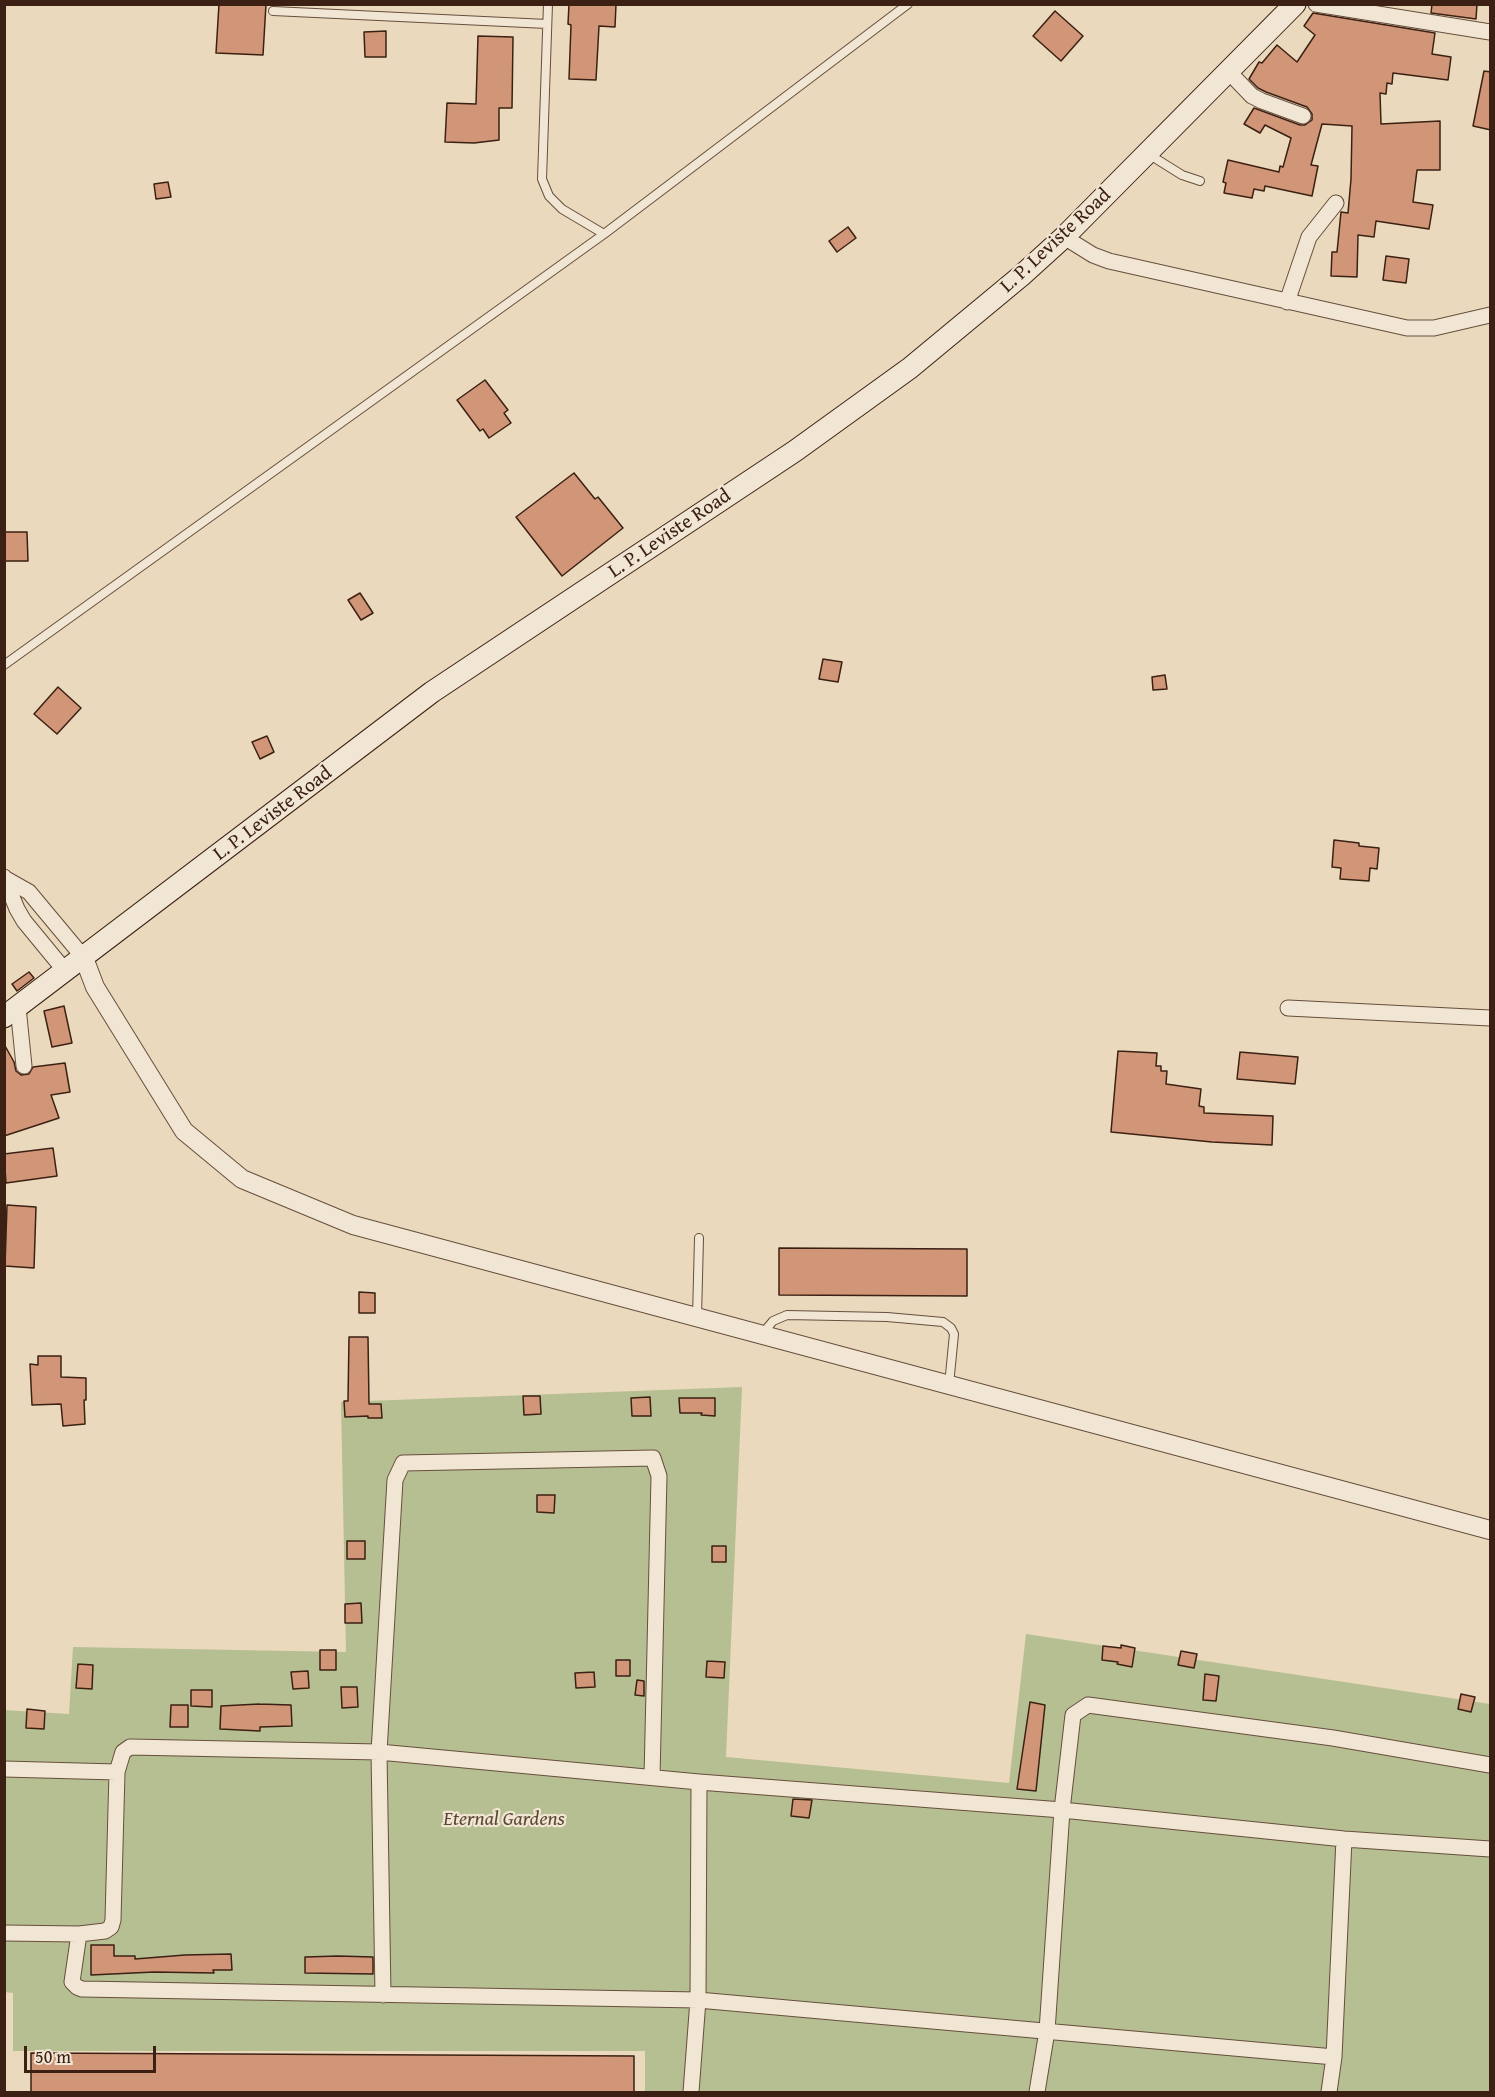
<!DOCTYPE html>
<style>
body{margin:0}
#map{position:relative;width:1495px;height:2097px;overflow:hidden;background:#ead9bc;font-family:"Gentium Book Plus",serif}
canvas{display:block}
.frame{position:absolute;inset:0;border:6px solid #3b2013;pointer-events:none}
.scale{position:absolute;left:24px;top:2046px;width:132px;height:27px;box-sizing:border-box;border:3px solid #3b2013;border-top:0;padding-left:8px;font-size:18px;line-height:21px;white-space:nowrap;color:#3b2013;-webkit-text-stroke:4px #f1e6d3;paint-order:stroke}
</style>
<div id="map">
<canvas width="1495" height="2097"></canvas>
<div class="frame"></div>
<div class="scale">50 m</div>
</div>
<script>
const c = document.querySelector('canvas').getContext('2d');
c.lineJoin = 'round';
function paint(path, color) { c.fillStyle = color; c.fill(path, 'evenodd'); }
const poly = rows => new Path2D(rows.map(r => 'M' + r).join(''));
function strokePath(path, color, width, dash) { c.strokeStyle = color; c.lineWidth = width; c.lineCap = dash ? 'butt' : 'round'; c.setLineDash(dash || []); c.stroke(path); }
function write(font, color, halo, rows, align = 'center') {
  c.font = font + ' "Gentium Book Plus",serif'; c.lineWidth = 4.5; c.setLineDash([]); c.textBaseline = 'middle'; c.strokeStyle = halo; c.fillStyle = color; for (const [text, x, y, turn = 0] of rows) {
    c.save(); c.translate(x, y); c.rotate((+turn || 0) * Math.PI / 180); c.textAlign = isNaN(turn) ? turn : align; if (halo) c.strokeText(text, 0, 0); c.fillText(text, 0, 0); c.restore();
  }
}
paint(poly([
 [742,1387,726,1757,1009,1783,1026,1634,1490,1704,1490,2092,645,2092,645,2051,13,2051,13,1993,4,1992,4,1710,69,1714,73,1647,346,1652,341,1402]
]), '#b6bf91');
const building = poly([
 [219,4,266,4,263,55,216,53,219,4],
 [569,4,616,4,615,27,599,26,596,80,569,79,571,25,568,24,569,4],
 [1432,4,1477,4,1476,19,1431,13,1432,4],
 [1055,11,1083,36,1061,61,1033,36,1055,11],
 [1313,13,1435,33,1432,54,1451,57,1448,80,1393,73,1392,84,1387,83,1386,94,1380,93,1381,124,1440,121,1440,170,1417,170,1413,202,1433,205,1429,229,1376,221,1374,237,1358,235,1357,277,1331,276,1332,252,1337,252,1341,212,1348,213,1351,179,1352,126,1322,124,1311,165,1318,166,1312,196,1265,186,1264,191,1254,189,1252,198,1224,193,1226,183,1223,182,1228,160,1279,172,1280,166,1283,167,1291,138,1265,125,1260,133,1244,124,1254,108,1300,125,1305,125,1312,120,1312,114,1307,107,1266,92,1258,88,1249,79,1259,62,1262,63,1277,45,1297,62,1315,35,1304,26,1313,13],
 [386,31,386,57,365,57,364,32,386,31],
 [478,36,513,37,512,108,499,108,499,140,474,143,445,142,447,103,476,104,478,36],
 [1484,71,1491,72,1491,130,1473,126,1484,71],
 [168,182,171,197,156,199,154,184,168,182],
 [848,227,856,238,837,252,829,241,848,227],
 [1386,256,1409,259,1406,283,1383,280,1386,256],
 [485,380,508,410,504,413,511,423,489,438,483,429,480,431,457,400,485,380],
 [574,473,595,499,598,497,623,528,562,576,516,517,574,473],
 [4,532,27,532,28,561,4,561,4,532],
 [360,593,373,613,361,620,348,600,360,593],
 [823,659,842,662,838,682,819,679,823,659],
 [1165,675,1167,689,1153,690,1152,677,1165,675],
 [58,687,81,708,57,734,34,714,58,687],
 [267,736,274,752,260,759,252,742,267,736],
 [1334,840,1359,843,1359,846,1379,848,1377,869,1370,868,1369,881,1340,879,1341,868,1332,867,1334,840],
 [29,972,34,978,17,991,12,984,29,972],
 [64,1006,72,1043,52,1047,44,1011,64,1006],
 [4,1044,14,1062,16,1071,21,1075,29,1074,33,1067,65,1063,70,1092,51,1095,59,1118,4,1136,4,1044],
 [1118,1051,1157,1053,1156,1066,1161,1066,1161,1071,1167,1071,1166,1084,1201,1089,1199,1106,1204,1107,1204,1113,1273,1116,1272,1145,1212,1142,1111,1132,1118,1051],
 [1240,1052,1298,1057,1295,1084,1237,1079,1240,1052],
 [53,1148,57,1176,6,1183,4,1154,53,1148],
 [7,1205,36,1207,34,1268,5,1266,7,1205],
 [779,1248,967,1249,967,1296,779,1295,779,1248],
 [359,1292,375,1293,375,1313,359,1313,359,1292],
 [349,1337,368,1337,369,1404,381,1404,382,1418,368,1418,368,1416,345,1417,344,1401,348,1401,349,1337],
 [38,1356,61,1356,61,1377,86,1378,86,1400,84,1400,85,1424,63,1426,61,1404,32,1405,30,1364,38,1365,38,1356],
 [523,1396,540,1396,541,1414,524,1415,523,1396],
 [650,1397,651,1416,632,1416,631,1398,650,1397],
 [679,1398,715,1398,715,1416,701,1415,702,1413,680,1413,679,1398],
 [537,1495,555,1495,554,1513,537,1512,537,1495],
 [347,1541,365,1541,365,1559,347,1559,347,1541],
 [712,1546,726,1546,726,1562,712,1562,712,1546],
 [361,1603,362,1623,345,1623,345,1604,361,1603],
 [1121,1645,1135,1648,1132,1667,1117,1664,1118,1662,1102,1660,1103,1646,1121,1648,1121,1645],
 [320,1650,336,1650,336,1670,320,1670,320,1650],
 [1181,1651,1197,1654,1194,1668,1178,1665,1181,1651],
 [616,1660,630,1660,630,1676,616,1676,616,1660],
 [707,1661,725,1662,724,1678,706,1677,707,1661],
 [78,1664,93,1665,92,1689,76,1688,78,1664],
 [308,1671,309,1688,293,1689,291,1672,308,1671],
 [594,1672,595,1687,576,1688,575,1673,594,1672],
 [1205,1674,1219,1676,1216,1701,1203,1700,1205,1674],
 [637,1680,644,1681,644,1696,635,1695,637,1680],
 [341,1687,357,1687,358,1707,342,1708,341,1687],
 [191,1690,212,1690,212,1707,191,1706,191,1690],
 [1461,1694,1475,1697,1471,1712,1458,1709,1461,1694],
 [1030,1702,1045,1705,1036,1791,1017,1789,1030,1702],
 [259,1704,291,1705,292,1726,260,1727,260,1731,220,1729,221,1706,259,1704],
 [171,1705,188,1705,188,1727,170,1727,171,1705],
 [27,1709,45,1711,44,1729,26,1728,27,1709],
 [793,1799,812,1800,809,1818,791,1816,793,1799],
 [91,1945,114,1945,114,1956,135,1956,135,1959,185,1955,231,1954,232,1970,213,1970,214,1973,154,1972,91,1975,91,1945],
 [338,1956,373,1957,373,1974,305,1973,305,1957,338,1956],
 [31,2053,634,2056,634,2092,31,2092,31,2053]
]);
paint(building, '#d09677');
strokePath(building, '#3b2013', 1.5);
const service = poly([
 [548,4,542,179,549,196,562,209,604,234],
 [273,11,547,24],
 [1150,155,1182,175,1200,181],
 [4,665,604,234,908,4],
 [697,1317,699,1238],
 [763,1333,773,1321,787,1315,887,1317,943,1322,951,1328,954,1334,949,1385]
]);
const minor = poly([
 [1316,4,1490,32],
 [1229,72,1252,96,1262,101,1303,116],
 [1064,237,1093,255,1109,261,1407,328,1434,328,1490,315],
 [1287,302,1309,237,1336,203],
 [4,877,17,909,24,921,66,972],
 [6,879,29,892,84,958],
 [18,1007,24,1066],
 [1288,1008,1490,1018],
 [4,1769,117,1772],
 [4,1933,79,1934,105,1931,111,1927,113,1920,117,1772,123,1752,130,1747,379,1752,699,1782,1062,1810,1344,1839,1490,1849],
 [79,1934,72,1982,77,1987,82,1989,698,2000,1334,2057],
 [383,1995,379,1752,395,1480,403,1463,653,1458,659,1476,652,1777],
 [691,2092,698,2000,699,1782],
 [1037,2092,1047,2031,1062,1810,1073,1715,1088,1705,1333,1738,1490,1765],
 [1329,2092,1334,2057,1344,1839]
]);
const tertiary = poly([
 [84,958,95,987,184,1131,242,1179,353,1225,1490,1530]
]);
const secondary = poly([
 [4,1017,432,692,795,451,910,368,1021,276,1064,237,1295,4]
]);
strokePath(service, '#674e3d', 10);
strokePath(minor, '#674e3d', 17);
strokePath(tertiary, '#674e3d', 20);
strokePath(secondary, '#3b2013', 23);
strokePath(service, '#f1e6d3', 8);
strokePath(minor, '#f1e6d3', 15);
strokePath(tertiary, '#f1e6d3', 18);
strokePath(secondary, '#f1e6d3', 21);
write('20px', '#3b2013', '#f1e6d3', [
 ["L. P. Leviste Road",1056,241,-43],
 ["L. P. Leviste Road",670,534,-34],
 ["L. P. Leviste Road",273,814,-37]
]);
write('italic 20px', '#5a4832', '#f1e6d3', [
 ["Eternal Gardens",504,1820]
]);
</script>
